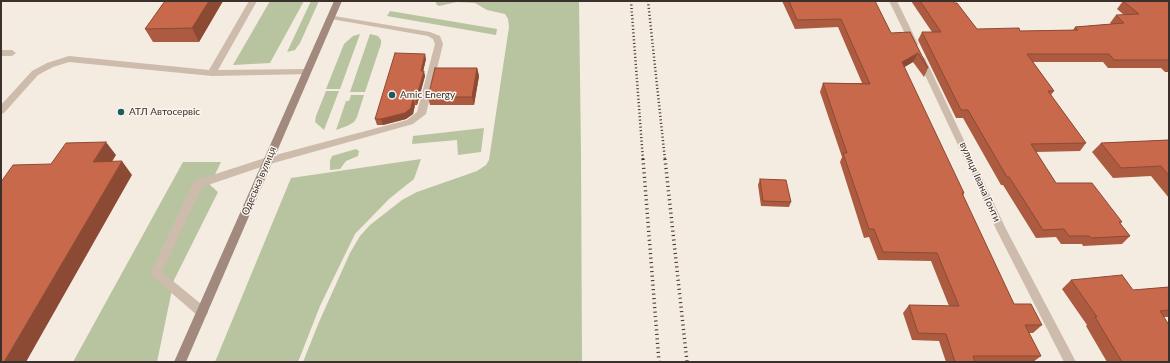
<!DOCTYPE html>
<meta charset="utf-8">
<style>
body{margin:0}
#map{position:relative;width:1170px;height:363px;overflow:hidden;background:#f4ebe1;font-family:Lato,sans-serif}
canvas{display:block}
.frame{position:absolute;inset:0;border:2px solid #3b302b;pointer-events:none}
</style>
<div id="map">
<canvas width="1170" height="363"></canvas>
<div class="frame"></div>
</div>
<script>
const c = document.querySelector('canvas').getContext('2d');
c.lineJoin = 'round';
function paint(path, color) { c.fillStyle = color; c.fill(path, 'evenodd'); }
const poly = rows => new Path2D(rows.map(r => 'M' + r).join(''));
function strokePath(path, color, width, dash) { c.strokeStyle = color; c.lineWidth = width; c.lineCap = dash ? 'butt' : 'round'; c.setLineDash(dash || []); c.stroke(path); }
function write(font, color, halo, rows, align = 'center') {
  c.font = font + ' Lato,sans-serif'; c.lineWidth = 3; c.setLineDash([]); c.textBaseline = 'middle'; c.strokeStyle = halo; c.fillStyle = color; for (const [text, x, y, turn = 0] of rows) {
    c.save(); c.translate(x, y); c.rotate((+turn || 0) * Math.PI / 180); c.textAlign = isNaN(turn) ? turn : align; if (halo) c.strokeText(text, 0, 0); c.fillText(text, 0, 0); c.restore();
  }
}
paint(poly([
 [270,1,304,1,270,63,233,65],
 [311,1,319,1,300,43,295,50,287,52],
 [436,1,579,1,581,153,582,362,303,362,319,322,350,253,360,236,370,225,402,200,417,192,477,171,486,165,489,160,509,27,508,19,505,14,487,10,475,3,457,2,439,6,436,4],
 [390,11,497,29,496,35,387,16],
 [360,34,340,89,326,89,344,44,353,36],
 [370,34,378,36,381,40,381,44,365,92,350,92],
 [326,91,339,91,324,130,315,122,316,116],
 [351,95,364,95,357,117,354,122,347,126,336,130,346,101,349,101],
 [484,128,481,152,458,155,457,140,412,144,413,136],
 [356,149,359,151,358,156,346,161,340,169,330,170,330,161,332,156],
 [421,159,414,179,389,199,355,234,320,306,298,362,215,362,291,178],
 [183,162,221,162,210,185,218,192,174,280,157,362,73,362]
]), '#b8c4a0');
paint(poly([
 [249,1,257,1,218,70,307,69,310,70,311,72,310,74,212,76,69,62,53,67,38,75,4,113,1,114,1,105,32,71,47,63,69,56,209,70,249,1],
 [328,15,430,32,440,36,443,44,426,114,413,124,270,164,202,187,162,272,206,308,208,312,206,316,202,317,198,316,152,276,150,273,194,181,268,157,407,120,417,112,435,44,433,39,428,36,331,19,328,19,328,15],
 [1,50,12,50,16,53,12,56,1,56,1,50]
]), '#cdbbac');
paint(poly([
 [889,1,897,1,918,44,917,46,914,47,910,44,889,1],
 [921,55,925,58,1006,229,1076,362,1064,362,996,229,973,177,917,58,921,55]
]), '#cdbbac');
paint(poly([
 [334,1,342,1,186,362,174,362,334,1]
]), '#a18a7d');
strokePath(poly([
 [631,1,643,160],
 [648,1,665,160]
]), '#3b302b', 2.5, [1, 2.5]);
strokePath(poly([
 [643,159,659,362],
 [665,159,687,362]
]), '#3b302b', 3.5, [1, 3.5]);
paint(poly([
 [165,1,223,1,199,42,153,42,145,29],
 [782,1,875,1,891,33,910,32,928,68,924,77,913,62,904,67,964,193,963,196,1014,304,1042,325,1033,333,1029,333,1041,356,1033,362,946,362,939,341,912,340,903,313,909,305,949,306,931,261,878,260,869,237,864,238,840,162,842,157,820,92,823,83,862,83,838,27,795,29],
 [911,1,953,1,977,29,1020,31,1073,30,1075,27,1111,24,1110,23,1116,15,1124,15,1117,9,1123,1,1169,1,1169,72,1165,72,1161,68,1108,68,1103,62,1033,62,1054,91,1051,95,1086,143,1080,151,1036,152,1056,183,1122,222,1120,223,1130,236,1122,244,1083,246,1082,244,1061,244,1056,237,1036,238,1003,185,1001,185,963,118,956,118,918,40,922,32,932,32],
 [426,59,423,71,425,76,417,105,415,105,413,114,406,119,383,125,377,125,375,119],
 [477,68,479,76,474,105,430,105,428,97],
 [1169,140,1169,198,1151,176,1113,178,1092,152,1101,143],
 [760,179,791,202,789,207,761,206,758,185],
 [1071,280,1133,290,1169,287,1169,317,1164,317,1169,362,1107,362,1086,326,1087,325,1062,289]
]), '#ac5a40');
paint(poly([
 [209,1,223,1,199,42,192,28],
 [918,53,913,62,898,71,902,62],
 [425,54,426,59,422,76,421,71],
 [477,68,479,76,474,105,472,97],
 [424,71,425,76,417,105,416,99],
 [413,99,415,105,413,114,406,119,383,125,381,119],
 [106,142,116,155,104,175,93,162],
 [122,161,132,175,26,362,4,362]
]), '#8c4a34');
const building = poly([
 [165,1,209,1,192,28,145,29,165,1],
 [789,1,875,1,891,33,910,32,928,68,918,53,902,62,964,193,962,193,1014,304,1031,304,1042,325,1025,325,1041,356,973,356,975,362,955,362,946,334,918,333,909,305,959,306,937,253,883,252,874,229,869,229,843,153,847,153,823,83,870,84,841,19,797,20,789,1],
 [920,1,953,1,954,3,957,3,977,29,1019,28,1020,31,1078,30,1075,27,1124,23,1116,15,1139,14,1123,1,1169,1,1169,61,1168,60,1114,60,1109,54,1027,54,1054,91,1048,91,1086,143,1031,144,1056,183,1092,183,1122,222,1119,222,1130,236,1091,238,1089,236,1069,236,1064,229,1043,230,1009,177,1007,177,968,110,961,110,922,32,941,32,920,1],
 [395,53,425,54,421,71,424,71,416,99,413,99,411,108,405,113,381,119,375,119,395,53],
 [435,68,477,68,472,97,428,97,435,68],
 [1169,140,1169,176,1161,166,1121,168,1101,143,1169,140],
 [106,142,93,162,122,161,4,362,1,362,1,182,13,165,51,164,66,143,106,142],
 [760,179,786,180,791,202,763,201,760,179],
 [1122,275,1133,290,1169,287,1169,310,1160,311,1169,325,1169,362,1122,362,1095,317,1097,317,1071,280,1122,275]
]);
paint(building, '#c8694b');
strokePath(building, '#8c4a34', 1);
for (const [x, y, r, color] of [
 [392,95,4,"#1f5a5e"],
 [121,112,4,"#1f5a5e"]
]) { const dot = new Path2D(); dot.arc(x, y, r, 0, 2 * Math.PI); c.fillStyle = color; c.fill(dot); strokePath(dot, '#fbf5ee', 1.5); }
write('10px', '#3b302b', '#fbf5ee', [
 ["Amic Energy",400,95],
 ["АТЛ Автосервіс",129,112]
], 'left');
write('10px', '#3b302b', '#fbf5ee', [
 ["Одеська вулиця",259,181,-67],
 ["вулиця Івана Гонти",980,182,66]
]);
</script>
